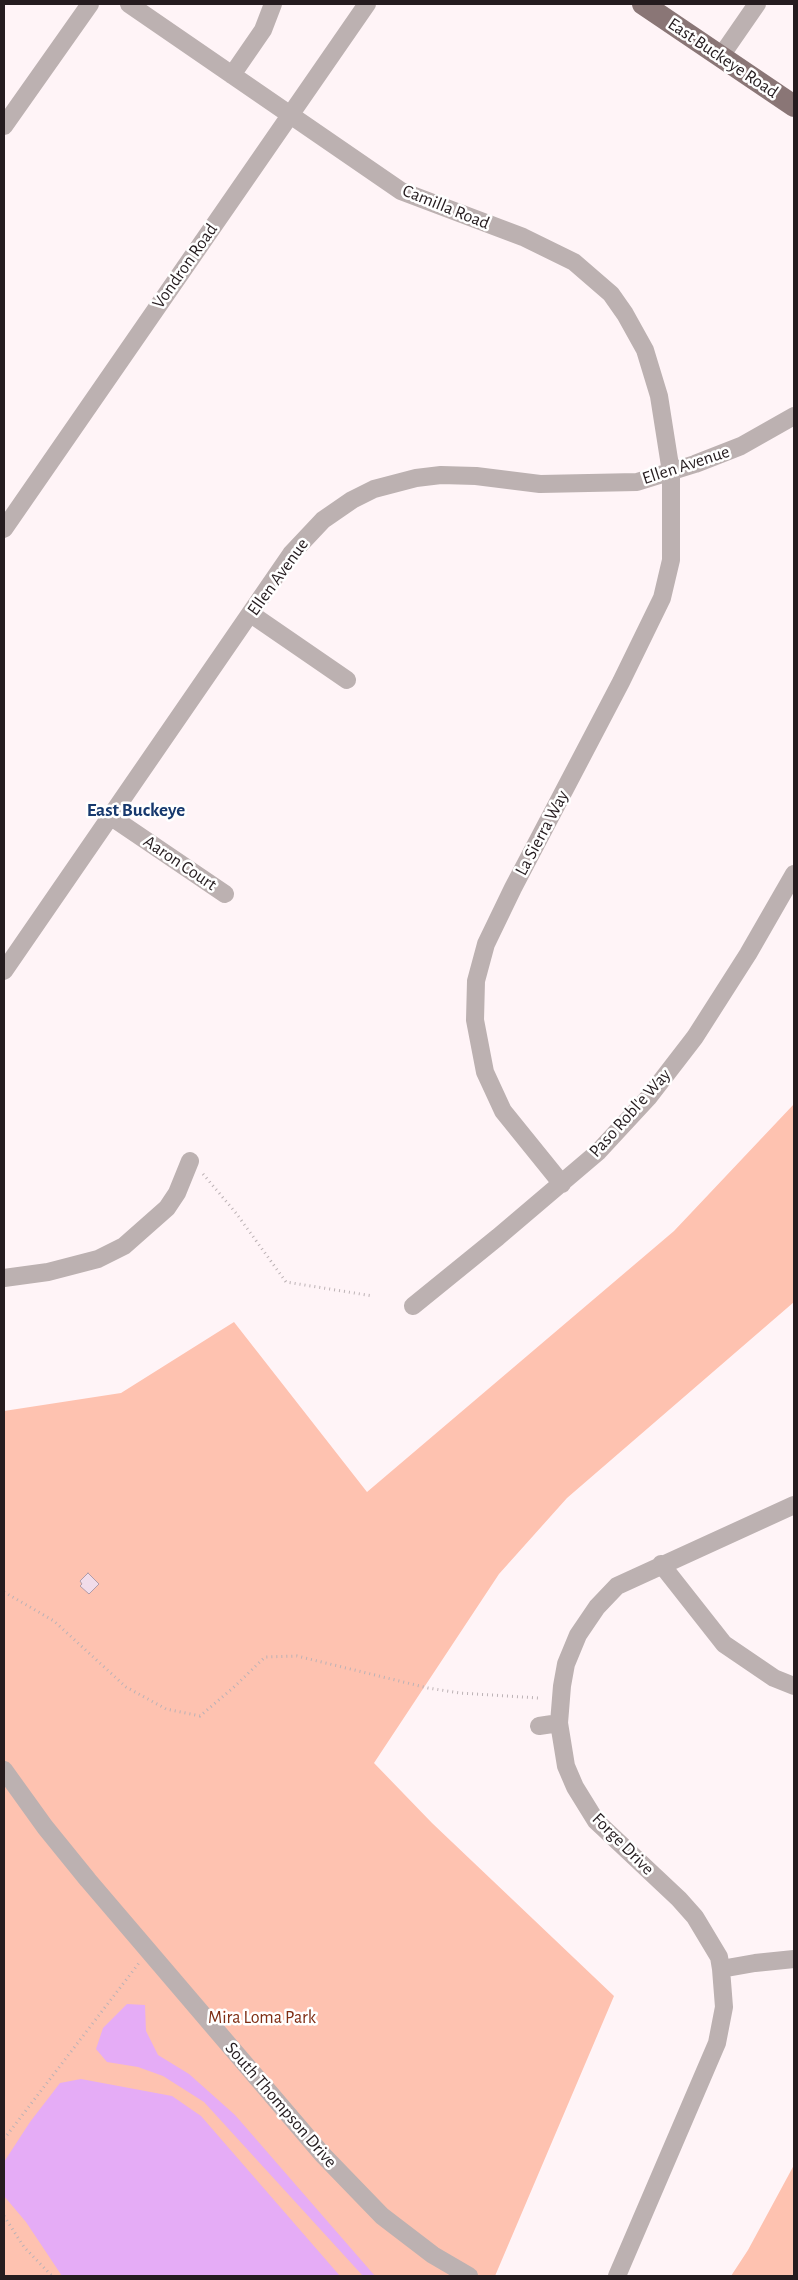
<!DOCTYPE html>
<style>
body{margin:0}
#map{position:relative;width:798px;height:2280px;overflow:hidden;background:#fff4f7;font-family:"Alegreya Sans",sans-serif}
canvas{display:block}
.frame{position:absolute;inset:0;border:5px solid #251c1f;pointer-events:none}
</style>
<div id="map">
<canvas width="798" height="2280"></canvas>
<div class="frame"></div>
</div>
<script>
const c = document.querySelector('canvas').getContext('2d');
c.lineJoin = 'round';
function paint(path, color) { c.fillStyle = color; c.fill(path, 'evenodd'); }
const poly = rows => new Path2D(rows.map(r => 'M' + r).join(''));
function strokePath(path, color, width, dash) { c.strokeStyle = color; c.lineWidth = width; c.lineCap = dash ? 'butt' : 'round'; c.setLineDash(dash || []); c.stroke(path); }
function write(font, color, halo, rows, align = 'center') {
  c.font = font + ' "Alegreya Sans",sans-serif'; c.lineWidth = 5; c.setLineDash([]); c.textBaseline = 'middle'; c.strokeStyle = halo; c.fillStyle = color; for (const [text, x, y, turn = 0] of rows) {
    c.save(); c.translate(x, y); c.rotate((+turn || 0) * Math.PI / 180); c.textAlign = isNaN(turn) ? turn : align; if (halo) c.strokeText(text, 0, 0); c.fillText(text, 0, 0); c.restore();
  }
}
paint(poly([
 [794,1104,794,1302,567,1498,499,1574,374,1763,432,1823,614,1996,495,2276,4,2276,4,1411,121,1393,234,1322,367,1492,674,1231],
 [794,2165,794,2276,731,2276,748,2250]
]), '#fec2b0');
paint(poly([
 [127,2004,145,2005,146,2031,158,2055,189,2074,235,2115,375,2276,363,2276,204,2102,163,2076,138,2067,107,2062,96,2049,103,2028],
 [81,2079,172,2096,201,2116,340,2276,62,2276,26,2222,4,2196,4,2162,30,2122,60,2083]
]), '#e5acf6');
const building = poly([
 [88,1573,99,1584,89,1594,80,1586,82,1584,80,1581,88,1573]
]);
paint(building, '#f1dcea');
strokePath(building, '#b19daa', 1);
strokePath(poly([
 [203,1174,236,1213,286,1282,373,1296],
 [4,1592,54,1621,126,1687,166,1709,200,1716,233,1688,265,1657,297,1656,428,1688,460,1693,538,1698],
 [4,2139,139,1963],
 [4,2216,24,2247,52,2276]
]), '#bcb2b5', 3, [1, 4]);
strokePath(poly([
 [129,4,401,191,523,237,574,262,611,294,625,314,645,350,659,396,671,472,671,560,662,598,621,682,513,888,486,944,476,981,475,1020,485,1072,503,1111,562,1184],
 [721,56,757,4],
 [232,75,263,30,273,4],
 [4,126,90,4],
 [4,529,367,4],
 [251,614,347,680],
 [110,816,225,894],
 [4,971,291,554,323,520,352,500,374,489,416,478,441,475,476,476,540,484,637,482,695,464,741,446,794,416],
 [4,1278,48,1272,98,1259,124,1246,167,1208,177,1193,190,1161],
 [413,1306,498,1237,598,1152,648,1098,695,1037,748,954,794,874],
 [661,1564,724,1644,774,1678,794,1686],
 [539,1726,559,1723],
 [4,1770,45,1827,88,1880,322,2154,382,2216,433,2255,469,2276],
 [721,1969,755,1963,794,1959],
 [617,2276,717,2043,724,2007,721,1969,719,1957,695,1917,679,1899,596,1821,575,1787,566,1766,559,1723,562,1686,566,1664,578,1635,597,1607,617,1586,794,1505]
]), '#bcb1b1', 18);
strokePath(poly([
 [643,4,794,106]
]), '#8a7676', 22);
write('18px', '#251c1f', '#fff', [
 ["East Buckeye Road",723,58,34],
 ["Camilla Road",446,207,22],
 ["Vondron Road",185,266,-55],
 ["Ellen Avenue",686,465,-18],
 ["Ellen Avenue",278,577,-54],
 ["La Sierra Way",542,833,-62],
 ["Aaron Court",180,863,34],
 ["Paso Robl'e Way",630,1113,-48],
 ["Forge Drive",623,1844,45],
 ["South Thompson Drive",281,2105,49]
]);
write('18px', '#7e2d13', '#fff', [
 ["Mira Loma Park",262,2018]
]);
write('bold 19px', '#17396e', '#fff', [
 ["East Buckeye",136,810]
]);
</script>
